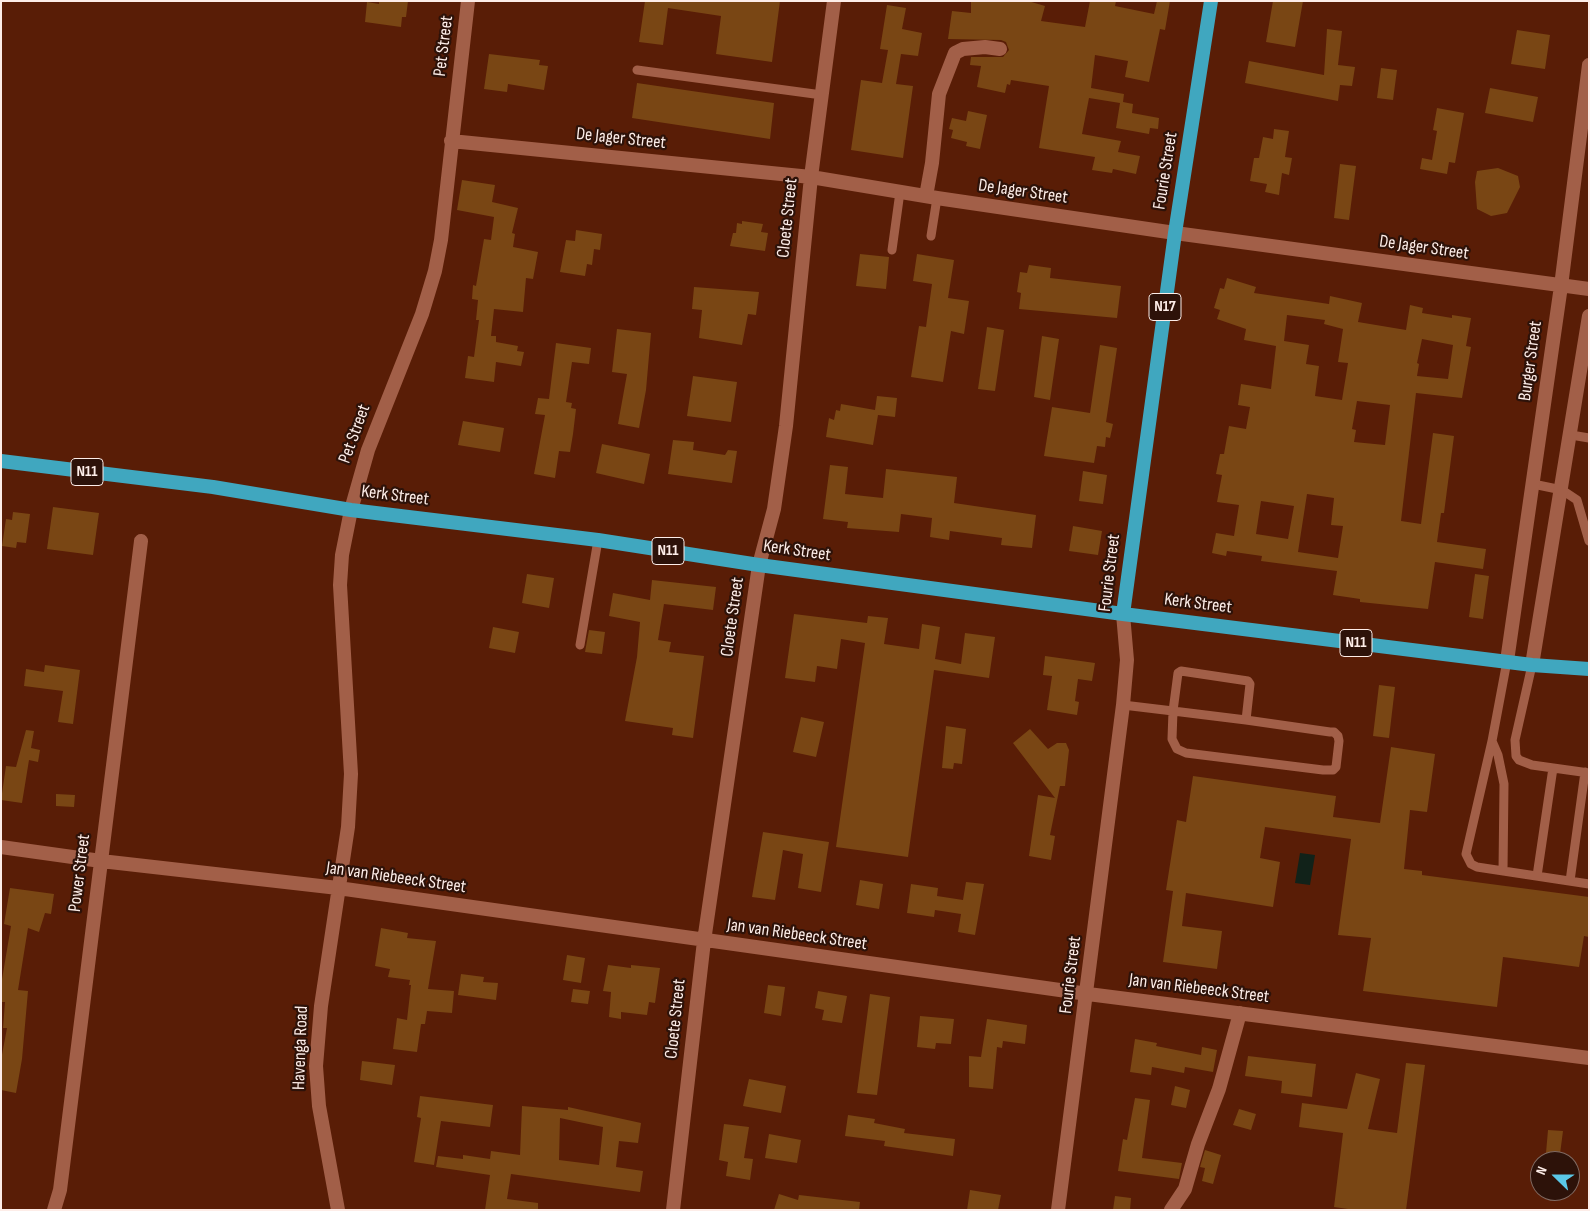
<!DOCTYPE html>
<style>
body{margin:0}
#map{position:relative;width:1590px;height:1211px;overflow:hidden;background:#591d06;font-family:"Sofia Sans Condensed",sans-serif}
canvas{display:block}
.frame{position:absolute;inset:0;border:2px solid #fdede8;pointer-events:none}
.north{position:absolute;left:1530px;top:1151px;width:50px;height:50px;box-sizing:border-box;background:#2d1209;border:1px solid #806a62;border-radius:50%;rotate:292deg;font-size:14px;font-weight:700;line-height:20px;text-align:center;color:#fdede8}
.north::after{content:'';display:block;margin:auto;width:18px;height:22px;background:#5bc8e7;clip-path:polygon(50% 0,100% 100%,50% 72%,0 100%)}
</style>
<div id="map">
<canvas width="1590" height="1211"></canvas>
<div class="frame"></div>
<div class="north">N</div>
</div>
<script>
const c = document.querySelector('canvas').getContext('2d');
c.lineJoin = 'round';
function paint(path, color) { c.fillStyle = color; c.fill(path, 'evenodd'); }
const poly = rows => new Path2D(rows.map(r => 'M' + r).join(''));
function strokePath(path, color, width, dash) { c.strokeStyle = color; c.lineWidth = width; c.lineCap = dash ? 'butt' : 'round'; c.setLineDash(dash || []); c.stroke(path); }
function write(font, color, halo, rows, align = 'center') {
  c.font = font + ' "Sofia Sans Condensed",sans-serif'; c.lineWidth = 4.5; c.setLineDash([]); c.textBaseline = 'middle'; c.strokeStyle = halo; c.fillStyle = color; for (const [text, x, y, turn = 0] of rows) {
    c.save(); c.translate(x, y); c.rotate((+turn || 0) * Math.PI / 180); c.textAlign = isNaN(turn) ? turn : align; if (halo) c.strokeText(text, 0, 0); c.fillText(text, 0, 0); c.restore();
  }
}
paint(poly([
 [1300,853,1315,855,1310,885,1295,883]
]), '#112219');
paint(poly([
 [379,1,408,1,406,17,402,17,401,27,365,22,367,2,379,4],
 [645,1,780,1,772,62,716,54,721,16,668,8,663,45,639,42],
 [971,1,1028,1,1045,6,1041,21,1085,27,1090,1,1116,1,1115,6,1154,14,1157,1,1170,1,1165,30,1160,29,1149,82,1125,77,1128,61,1095,55,1091,88,1124,94,1123,102,1133,104,1132,113,1159,118,1158,129,1150,128,1149,134,1116,128,1120,103,1089,98,1082,134,1121,141,1118,152,1140,156,1136,174,1113,169,1112,173,1092,170,1095,157,1039,148,1049,86,1011,80,1010,85,1007,84,1005,93,977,87,981,66,970,65,971,57,1003,57,1009,50,1006,42,1001,40,948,39,952,11,971,13],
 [1273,1,1303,1,1295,47,1266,42],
 [887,5,906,8,902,29,922,33,918,56,901,54,896,84,913,86,903,158,851,150,861,80,882,83,888,50,880,49],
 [1327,29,1342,31,1338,65,1355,67,1352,86,1340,85,1338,101,1245,83,1249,61,1324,75],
 [1517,30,1550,35,1545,69,1511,64],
 [489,54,540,60,539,65,548,66,544,90,508,84,507,92,484,89],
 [1381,68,1397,70,1393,100,1377,98],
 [637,83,774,103,770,139,632,118],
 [1490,88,1538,97,1533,122,1485,113],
 [1437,108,1464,113,1455,163,1449,162,1447,174,1420,169,1422,158,1432,160,1437,131,1433,130],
 [968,111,987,115,980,149,966,146,967,142,951,138,953,130,949,129,952,118,966,121],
 [1274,129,1289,131,1285,157,1292,158,1289,175,1282,173,1279,195,1265,192,1267,184,1250,181,1254,158,1259,158,1263,137,1273,139],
 [1340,164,1356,166,1349,220,1334,218],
 [1498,168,1518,176,1520,187,1507,213,1491,216,1477,209,1475,182,1477,171],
 [462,180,495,185,492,202,518,208,512,233,515,234,513,247,538,252,533,279,526,278,523,312,494,309,491,336,496,336,496,342,518,346,517,351,524,352,521,366,496,362,494,382,465,378,468,356,474,357,479,320,476,320,478,300,472,299,473,285,476,286,484,239,491,240,494,217,457,210],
 [742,221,763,224,761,232,768,233,765,251,730,246,733,233,736,233,737,223,742,224],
 [576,230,602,234,600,250,594,249,592,265,587,264,585,276,560,272,566,240,575,241],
 [860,254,889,257,886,289,856,286],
 [917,254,954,260,948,298,969,301,964,334,951,331,943,382,911,377,919,326,926,327,932,284,913,281],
 [1029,265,1051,268,1050,278,1121,286,1117,318,1019,309,1021,293,1017,292,1020,272,1027,273],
 [1227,278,1256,287,1254,293,1329,304,1330,296,1362,303,1358,322,1406,330,1410,305,1423,308,1422,313,1452,318,1452,315,1471,318,1466,346,1471,347,1462,398,1416,393,1401,521,1421,524,1433,433,1454,436,1444,513,1441,513,1437,542,1486,549,1483,569,1435,562,1428,609,1360,602,1360,599,1333,595,1337,571,1261,561,1262,556,1227,551,1226,556,1212,553,1216,533,1234,536,1239,505,1217,502,1222,475,1216,474,1220,454,1224,454,1229,426,1246,429,1250,407,1238,405,1241,384,1271,389,1276,346,1244,340,1246,329,1217,319,1220,310,1214,308,1220,288,1224,289],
 [1287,315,1325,320,1324,324,1343,329,1338,362,1348,363,1342,400,1315,396,1319,366,1306,364,1309,345,1284,341],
 [1422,339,1453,345,1448,379,1417,376,1419,364,1417,363],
 [1357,401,1390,405,1385,445,1354,442,1356,430,1352,429],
 [1307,494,1334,498,1331,525,1343,526,1338,558,1298,552],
 [1261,501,1294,506,1288,539,1256,534],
 [694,287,759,292,756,315,748,314,742,345,699,338,702,310,692,309],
 [987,327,1004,330,995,391,978,389],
 [617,329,651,333,646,390,639,428,618,424,627,374,612,372],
 [1042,336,1059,339,1050,400,1034,397],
 [556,343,591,348,589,364,572,362,566,402,572,403,571,408,576,409,573,434,570,452,559,451,555,478,534,474,545,415,535,414,538,398,549,399],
 [1100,345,1117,348,1106,422,1113,424,1110,438,1106,437,1105,447,1097,446,1094,463,1044,456,1052,407,1090,413],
 [693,376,737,382,731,422,687,416],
 [877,396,897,398,895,417,878,415,873,445,826,437,829,418,834,420,836,410,840,411,841,404,875,410],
 [463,421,504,428,500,452,458,445],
 [673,440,694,442,693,450,725,455,728,450,737,451,732,483,668,474],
 [602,444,650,454,644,484,596,473],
 [830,465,848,467,845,494,883,498,886,469,957,477,954,503,1036,515,1032,548,1001,545,1002,538,950,531,949,540,930,537,932,518,901,514,899,532,847,528,848,522,823,519],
 [1083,471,1107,475,1103,504,1079,501],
 [53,507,99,513,93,555,47,549],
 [13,512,30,514,26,543,17,542,16,548,2,546,6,519,12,520],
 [1073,526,1102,531,1098,555,1069,551],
 [527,574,554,578,549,608,522,603],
 [1475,574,1489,576,1483,619,1469,617],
 [652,580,716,587,713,610,664,604,658,640,671,642,669,652,704,656,693,738,672,735,673,728,625,721,637,657,640,622,609,616,613,593,650,600],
 [794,614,867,623,868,616,888,618,884,644,919,649,922,624,940,627,935,659,961,664,965,633,995,637,989,678,934,670,908,857,836,847,865,643,841,639,837,669,817,666,815,682,785,678],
 [493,627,519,632,515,653,489,648],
 [589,630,605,632,602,654,585,652],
 [1045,656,1095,663,1092,681,1078,679,1075,701,1079,702,1077,715,1047,710,1052,676,1043,675],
 [45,665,80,670,73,724,58,722,63,691,24,686,26,669,44,672],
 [1379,685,1395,687,1389,738,1373,736],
 [801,717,824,722,816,757,793,752],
 [946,726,966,729,962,764,954,763,953,769,942,768],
 [1030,729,1048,749,1057,743,1066,743,1069,750,1065,786,1060,786,1050,835,1055,836,1051,860,1029,856,1038,795,1055,798,1013,743],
 [26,730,34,731,31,748,40,750,38,762,29,760,22,803,1,800,6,766,16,767],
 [1391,747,1435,754,1427,812,1410,810,1404,869,1422,871,1422,875,1589,897,1589,937,1584,936,1579,967,1503,957,1497,1007,1363,991,1371,938,1338,935,1351,839,1265,827,1260,858,1280,862,1273,907,1186,893,1182,926,1222,931,1217,969,1163,962,1173,891,1166,890,1177,820,1186,822,1193,776,1336,796,1333,817,1380,823],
 [56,794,75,795,74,807,56,806],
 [763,832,829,842,821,892,798,888,803,854,783,850,775,900,752,897],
 [860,880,883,884,879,909,856,905],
 [966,882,984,884,975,935,958,932,961,914,935,910,934,917,907,913,911,884,938,888,937,896,963,900],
 [10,888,54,894,51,914,45,913,39,932,28,928,18,990,28,991,22,1059,16,1093,1,1090,1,1060,7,1028,3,1028,5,1002,1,1002,1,985,11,926,4,924],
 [381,928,408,933,407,938,436,941,428,989,454,991,452,1013,427,1011,425,1024,421,1024,417,1052,393,1049,397,1018,407,1020,411,985,409,985,410,980,388,977,390,969,375,966],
 [567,955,585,958,581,983,563,980],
 [608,965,631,968,631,965,660,968,655,1003,649,1002,647,1015,621,1012,621,1019,609,1017,611,992,603,991],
 [461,974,484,977,483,982,498,983,496,1000,458,995],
 [768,985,785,987,781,1016,764,1013],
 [573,989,590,991,588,1004,571,1002],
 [818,991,847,996,842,1023,822,1020,824,1010,815,1008],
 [870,994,890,997,877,1095,857,1093],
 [920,1016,954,1019,951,1044,936,1043,935,1049,917,1047],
 [987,1019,1027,1025,1025,1044,1003,1041,1002,1048,997,1047,993,1089,969,1087,969,1056,981,1057],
 [1135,1039,1157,1043,1156,1046,1201,1055,1202,1047,1217,1050,1213,1072,1185,1067,1184,1073,1152,1067,1151,1075,1130,1072],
 [1248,1056,1316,1064,1312,1097,1281,1093,1282,1081,1245,1076],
 [362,1061,395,1065,392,1085,360,1080],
 [1406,1063,1425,1065,1406,1210,1355,1210,1334,1207,1343,1133,1299,1127,1302,1103,1347,1109,1356,1073,1380,1079,1368,1129,1397,1133],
 [749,1079,786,1086,781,1113,743,1106],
 [1175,1086,1190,1090,1186,1108,1171,1105],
 [420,1096,493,1105,490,1127,441,1121,434,1165,414,1162,421,1118,417,1117],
 [1135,1098,1150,1100,1142,1158,1182,1163,1179,1179,1118,1171,1123,1139,1127,1140],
 [522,1106,568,1110,568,1107,641,1123,638,1143,619,1141,616,1167,643,1171,640,1192,511,1174,507,1199,538,1203,538,1210,485,1210,490,1175,436,1167,438,1156,463,1159,463,1155,490,1159,491,1151,520,1155],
 [560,1118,603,1127,599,1165,559,1160],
 [1239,1109,1256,1114,1251,1130,1233,1125],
 [848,1115,875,1119,874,1123,905,1129,904,1133,955,1139,953,1156,884,1146,885,1141,845,1136],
 [724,1124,749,1127,744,1158,753,1159,750,1180,726,1176,728,1162,719,1160],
 [1548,1130,1563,1131,1560,1154,1546,1153],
 [769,1134,801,1140,797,1163,765,1158],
 [1205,1150,1221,1155,1213,1184,1202,1181,1205,1168,1200,1167],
 [970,1190,1001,1195,998,1210,967,1210],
 [779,1194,798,1200,799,1195,860,1202,859,1210,774,1210],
 [1115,1196,1131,1198,1130,1210,1113,1210]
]), '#794614');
strokePath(poly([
 [637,70,822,95],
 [931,236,937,198],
 [892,250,900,192],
 [1571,435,1589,438],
 [1533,484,1562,490,1577,500,1589,541],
 [580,645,598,540],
 [1507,661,1492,741,1466,854,1471,864,1477,867,1589,884],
 [1532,665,1515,740,1516,756,1519,760,1532,765,1589,773],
 [1123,705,1173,711,1246,720,1330,732,1334,732,1338,736,1339,741,1336,767,1333,770,1323,770,1186,753,1177,749,1172,739,1173,711,1178,673,1181,671,1248,681,1250,684,1246,720],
 [1492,741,1498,755,1504,784,1503,871],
 [1537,876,1553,768],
 [1570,881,1585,772]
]), '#a25f48', 9);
strokePath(poly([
 [451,141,811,177,937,198,1175,233,1589,289],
 [926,196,932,163,939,94,955,53,963,49,985,47,1000,49],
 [1507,661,1561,286,1589,65],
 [1532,665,1589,316],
 [1,847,101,861,338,888,1088,994,1589,1058],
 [54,1210,60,1190,141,541],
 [338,1210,319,1106,316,1066,321,1006,348,827,351,774,340,585,342,555,351,510,368,450,422,314,435,271,441,240,468,1],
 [673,1210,704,941,759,565,774,509,786,426,811,177,834,1],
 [1058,1210,1123,705,1127,660,1123,614],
 [1171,1210,1185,1189,1198,1144,1219,1089,1240,1013]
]), '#a25f48', 14);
strokePath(poly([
 [1,461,213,487,351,510,598,540,759,565,1123,614,1532,665,1589,669],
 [1123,614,1175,233,1211,1]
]), '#40a7bf', 14);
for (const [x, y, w] of [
 [1165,307,32],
 [87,472,32],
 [668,551,32],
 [1356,643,32]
]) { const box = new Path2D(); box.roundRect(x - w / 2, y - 13.5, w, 27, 4); c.fillStyle = '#2d1209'; c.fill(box); strokePath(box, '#fdede8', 1); }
write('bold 16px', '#fdede8', null, [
 ["N17",1165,307],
 ["N11",87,472],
 ["N11",668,551],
 ["N11",1356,643]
]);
write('18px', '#fdede8', '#2d1209', [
 ["Pet Street",444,46,-83],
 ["De Jager Street",621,139,6],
 ["Fourie Street",1166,171,-81],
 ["De Jager Street",1023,192,8],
 ["Cloete Street",788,218,-84],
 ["De Jager Street",1424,248,8],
 ["Burger Street",1531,361,-82],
 ["Pet Street",355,434,-70],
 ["Kerk Street",395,496,7],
 ["Kerk Street",797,551,8],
 ["Fourie Street",1110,573,-83],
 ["Kerk Street",1198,604,7],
 ["Cloete Street",733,617,-82],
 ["Power Street",80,873,-83],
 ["Jan van Riebeeck Street",396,878,8],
 ["Jan van Riebeeck Street",797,935,8],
 ["Fourie Street",1071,975,-83],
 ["Jan van Riebeeck Street",1199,989,7],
 ["Cloete Street",676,1019,-84],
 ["Havenga Road",301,1048,-88]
]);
</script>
